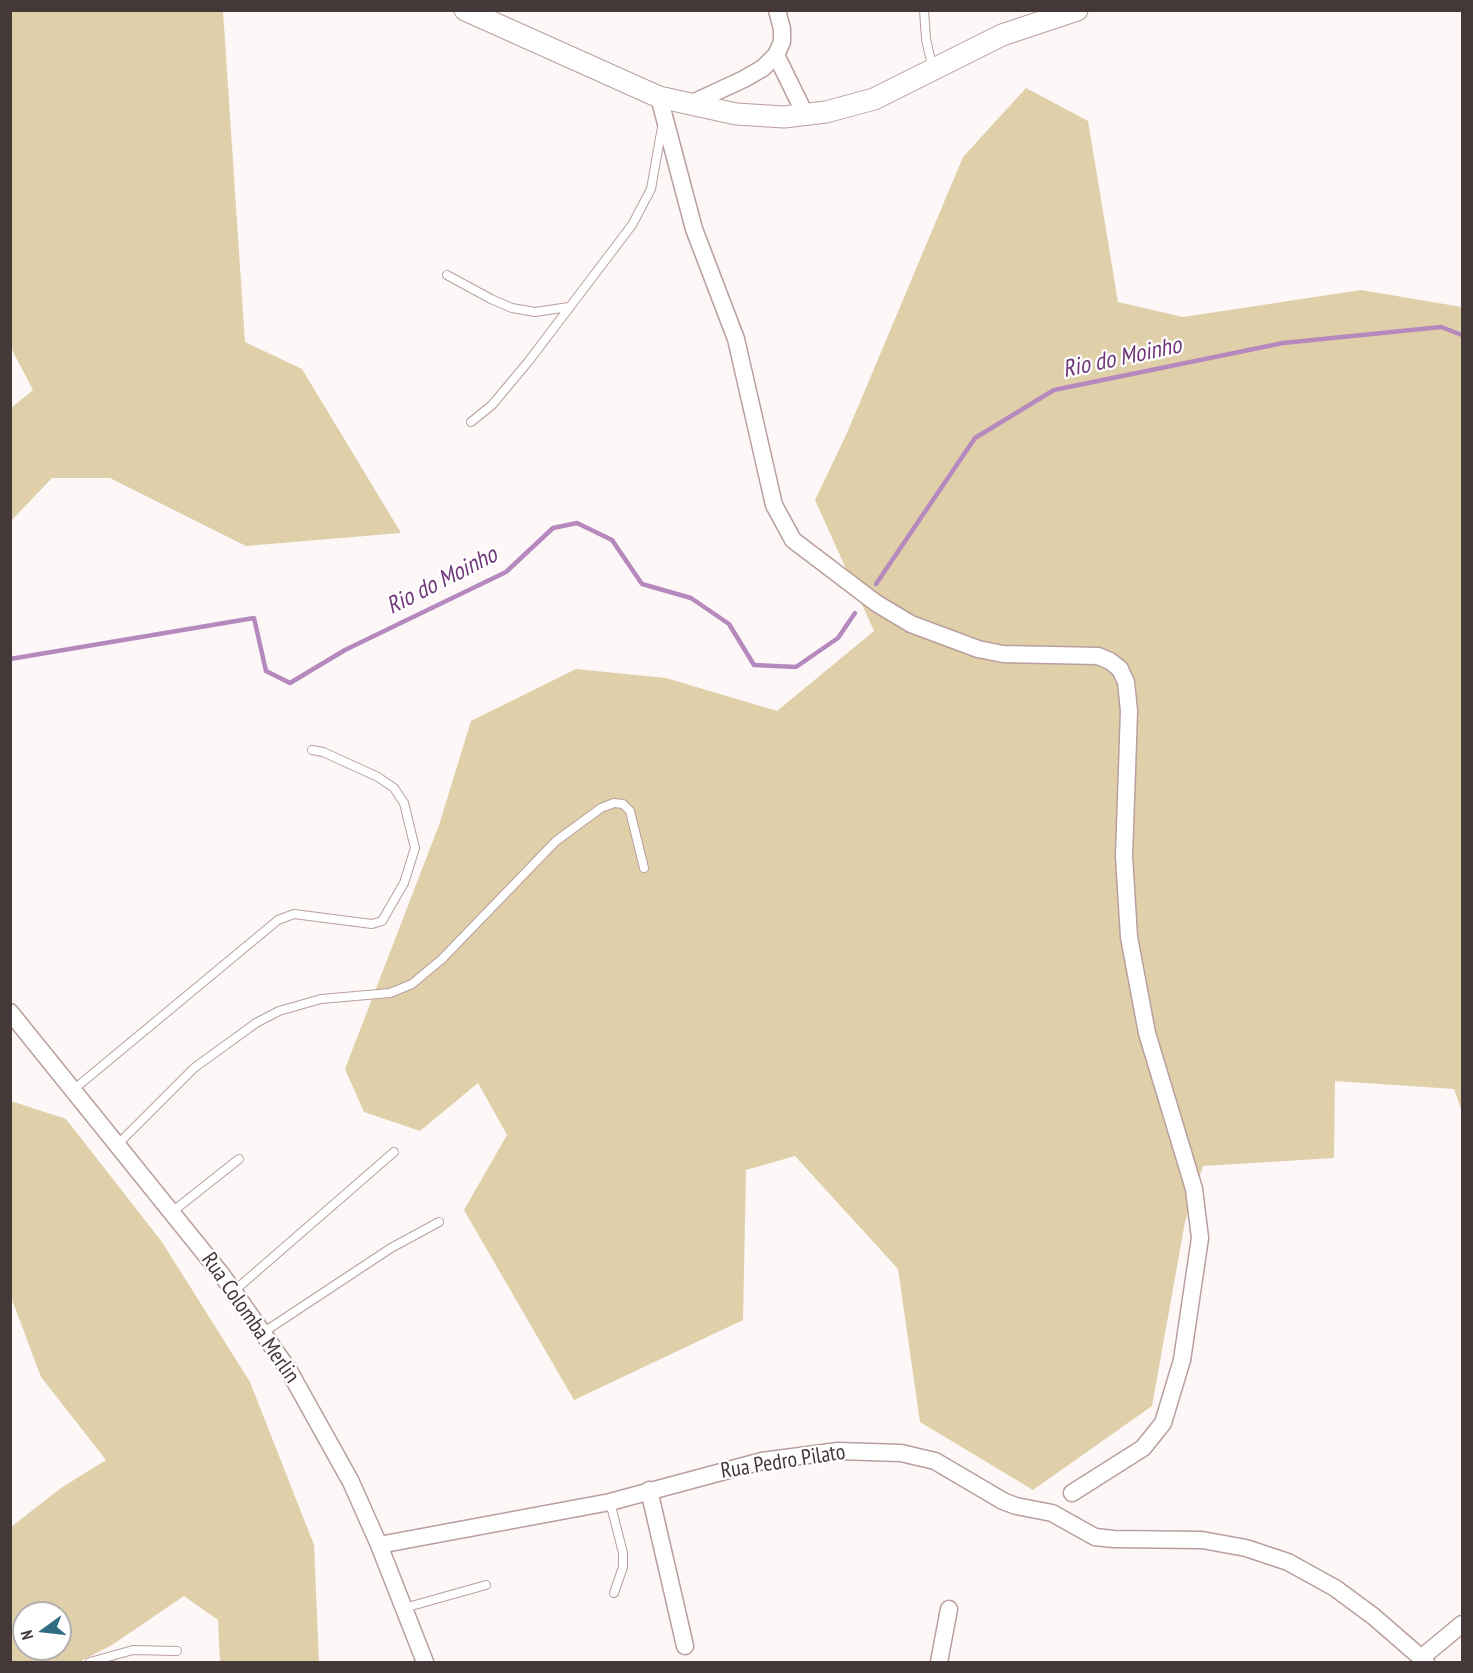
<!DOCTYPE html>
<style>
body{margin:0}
#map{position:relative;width:1473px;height:1673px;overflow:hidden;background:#fdf7f7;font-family:"PT Sans Narrow",sans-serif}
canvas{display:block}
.frame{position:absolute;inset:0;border:12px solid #443938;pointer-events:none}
.north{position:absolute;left:12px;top:1601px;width:60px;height:60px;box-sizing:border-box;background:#fff;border:2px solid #b4b0af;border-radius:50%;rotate:255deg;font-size:16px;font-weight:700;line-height:24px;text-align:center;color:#443938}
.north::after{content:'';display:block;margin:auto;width:21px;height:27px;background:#2f6d83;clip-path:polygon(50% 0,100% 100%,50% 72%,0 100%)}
</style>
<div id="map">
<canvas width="1473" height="1673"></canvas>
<div class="frame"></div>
<div class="north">N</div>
</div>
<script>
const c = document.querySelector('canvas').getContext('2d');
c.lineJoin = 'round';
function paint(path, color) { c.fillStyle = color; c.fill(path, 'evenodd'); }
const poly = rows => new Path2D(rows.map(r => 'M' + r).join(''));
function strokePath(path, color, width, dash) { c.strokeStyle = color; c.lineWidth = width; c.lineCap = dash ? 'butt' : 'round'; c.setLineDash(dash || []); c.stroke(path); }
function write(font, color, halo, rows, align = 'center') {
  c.font = font + ' "PT Sans Narrow",sans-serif'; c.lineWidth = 4.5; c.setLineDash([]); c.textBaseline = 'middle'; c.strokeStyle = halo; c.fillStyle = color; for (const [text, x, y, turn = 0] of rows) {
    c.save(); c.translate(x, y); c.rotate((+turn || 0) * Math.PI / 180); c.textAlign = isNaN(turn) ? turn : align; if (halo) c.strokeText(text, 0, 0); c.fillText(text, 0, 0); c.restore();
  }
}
paint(poly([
 [11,10,223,11,245,342,302,369,401,533,246,546,110,478,52,478,11,521,11,408,33,390,11,348],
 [1026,88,1088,121,1118,302,1183,317,1361,290,1462,307,1462,1112,1454,1089,1335,1081,1334,1158,1203,1166,1185,1222,1152,1406,1033,1490,920,1422,898,1269,795,1156,746,1170,743,1320,574,1400,464,1210,507,1135,478,1083,420,1131,364,1112,345,1069,439,825,471,721,576,669,666,678,777,711,874,631,815,500,847,433,963,157],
 [11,1101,66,1119,162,1242,250,1382,314,1545,319,1662,220,1662,218,1620,184,1596,112,1645,79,1662,11,1662,11,1527,61,1488,106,1460,41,1377,11,1297],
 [24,1613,60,1613,60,1649,24,1649]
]), '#dfd0a9');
strokePath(poly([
 [876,584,975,438,1054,390,1283,343,1441,327,1462,335],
 [10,659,254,618,266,671,290,683,345,650,506,572,553,528,577,523,612,540,642,584,691,598,729,624,754,665,796,667,838,638,855,613]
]), '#b689be', 4.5);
const service = poly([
 [924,10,926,39,933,70],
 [447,275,491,299,512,308,535,312,569,307],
 [471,422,492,405,528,362,632,225,651,189,662,127],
 [73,1090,278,920,294,914,372,924,382,921,404,883,415,848,404,803,394,788,378,777,323,752,312,750],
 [117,1145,194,1068,256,1023,279,1011,321,999,390,993,412,984,442,959,556,841,601,808,614,803,623,804,630,811,644,868],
 [172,1212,239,1159],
 [234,1291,394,1152],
 [264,1332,391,1248,439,1222],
 [610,1502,623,1553,623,1567,614,1593],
 [404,1608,486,1585],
 [90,1662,133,1650,177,1651]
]);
const minor = poly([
 [776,55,806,116],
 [659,97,694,229,736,339,774,505,793,540,876,603,911,624,978,649,1003,654,1098,656,1110,661,1120,669,1126,682,1129,711,1124,856,1129,937,1147,1033,1194,1189,1200,1238,1182,1360,1163,1423,1143,1448,1072,1493],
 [688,105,744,79,763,68,776,55,782,42,782,29,777,10],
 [10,1012,222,1275,288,1369,351,1482,379,1545,425,1662],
 [649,1490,685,1646],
 [379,1545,610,1502,762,1461,838,1451,901,1453,935,1461,1003,1501,1016,1506,1052,1513,1095,1537,1114,1539,1202,1540,1246,1548,1288,1562,1335,1588,1373,1616,1426,1662],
 [1421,1658,1462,1624],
 [939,1662,949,1609]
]);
const tertiary = poly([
 [465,10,659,97,736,114,784,117,826,112,874,99,1002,35,1077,10]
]);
strokePath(service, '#b99f9d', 10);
strokePath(minor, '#b99f9d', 19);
strokePath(tertiary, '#b99f9d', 23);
strokePath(service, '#fff', 8);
strokePath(minor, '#fff', 16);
strokePath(tertiary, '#fff', 21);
write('22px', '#443938', '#fff', [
 ["Rua Colomba Merlin",250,1318,55],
 ["Rua Pedro Pilato",783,1462,-9]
]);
write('italic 24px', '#70387a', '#fff', [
 ["Rio do Moinho",1122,358,-12],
 ["Rio do Moinho",442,581,-27]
]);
</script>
